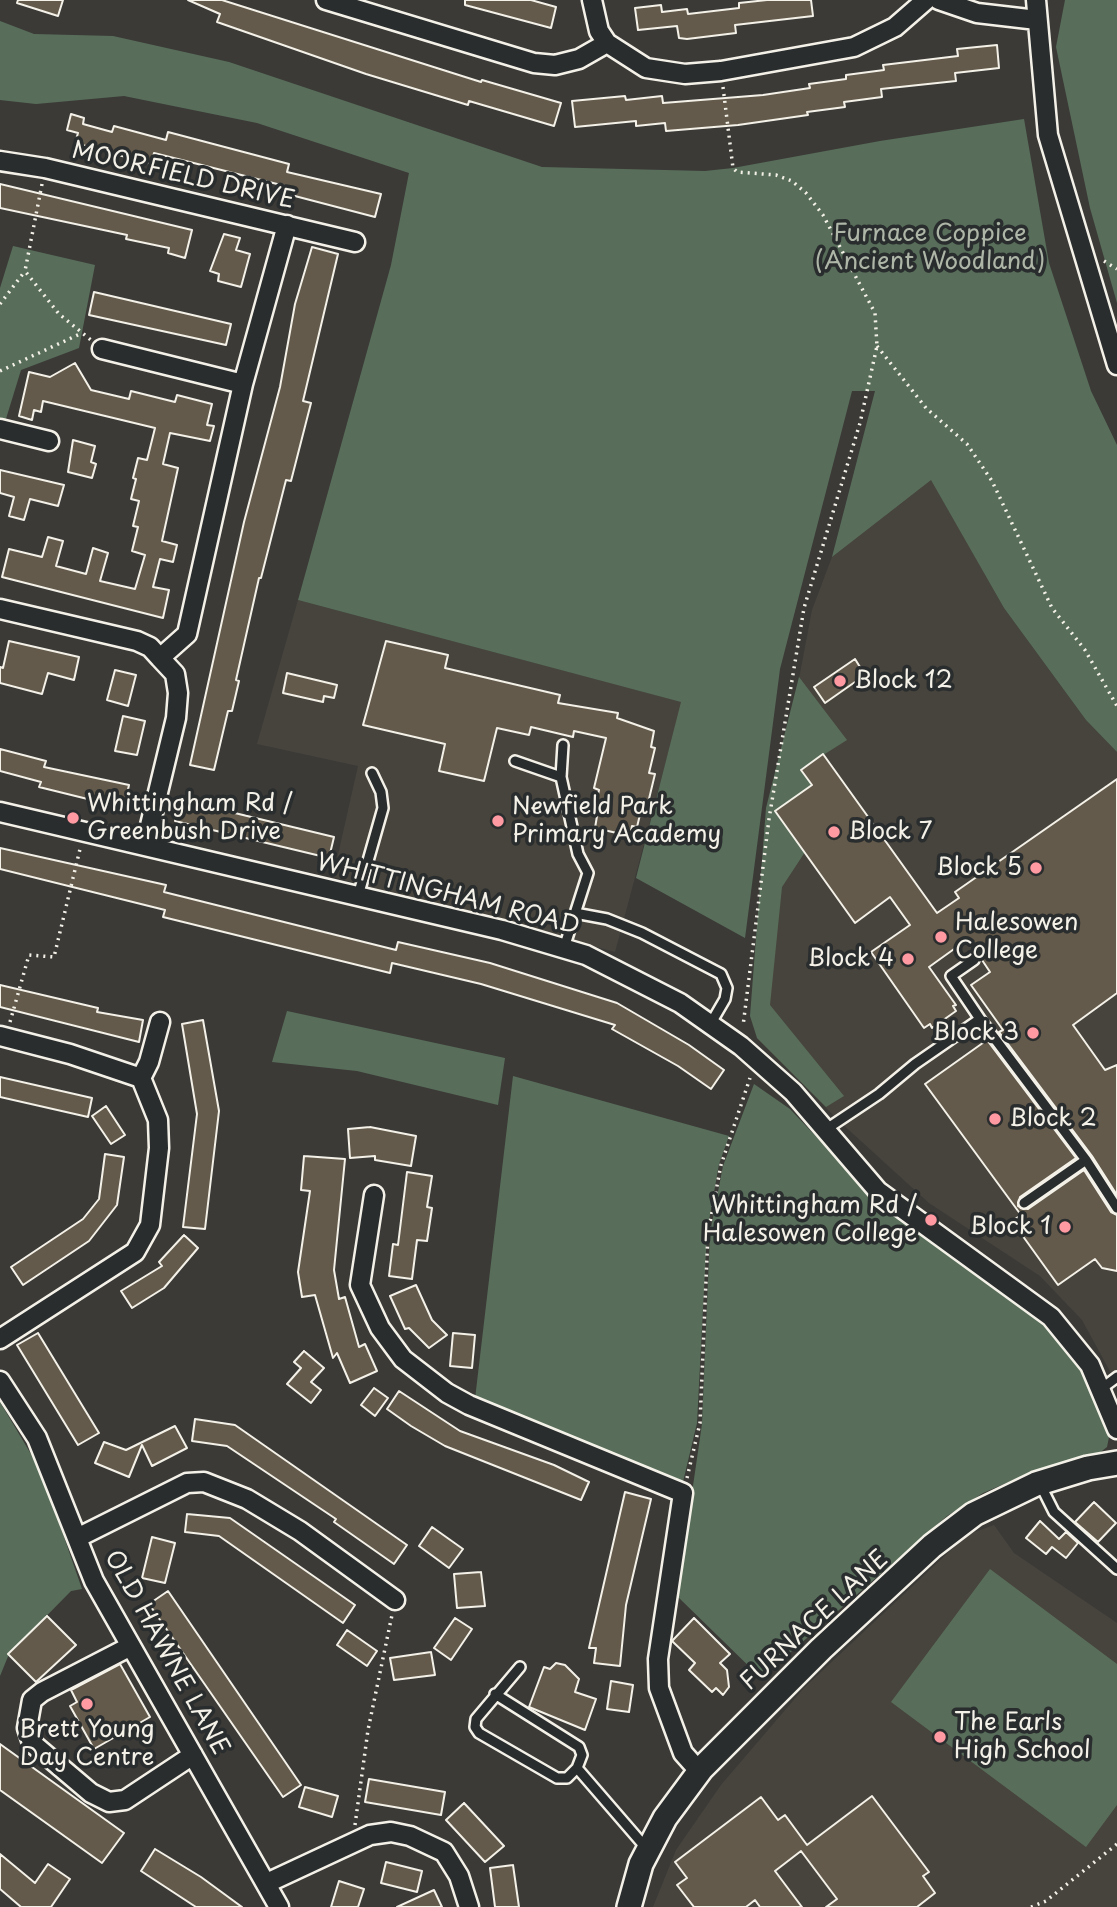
<!DOCTYPE html>
<style>
body{margin:0}
canvas{display:block;background:#3b3a37}
</style>
<canvas width="1117" height="1907"></canvas>
<script>
const c = document.querySelector('canvas').getContext('2d');
c.lineJoin = 'round';
function paint(path, color) { c.fillStyle = color; c.fill(path, 'evenodd'); }
const poly = rows => new Path2D(rows.map(r => 'M' + r).join(''));
function strokePath(path, color, width, dash) { c.strokeStyle = color; c.lineWidth = width; c.lineCap = dash ? 'butt' : 'round'; c.setLineDash(dash || []); c.stroke(path); }
function write(font, color, halo, rows, align = 'center') {
  c.font = font + ' "Playpen Sans",sans-serif'; c.lineWidth = 7; c.setLineDash([]); c.textBaseline = 'middle'; c.strokeStyle = halo; c.fillStyle = color; for (const [text, x, y, turn = 0] of rows) {
    c.save(); c.translate(x, y); c.rotate((+turn || 0) * Math.PI / 180); c.textAlign = isNaN(turn) ? turn : align; if (halo) c.strokeText(text, 0, 0); c.fillText(text, 0, 0); c.restore();
  }
}
paint(poly([
 [931,479,1004,608,1086,720,1117,752,1117,1384,1082,1320,1040,1276,929,1203,839,1121,757,1038,774,811,812,610,832,557],
 [298,600,682,702,615,952,333,877,358,766,257,744],
 [994,1525,1014,1553,1117,1623,1117,1907,653,1907,676,1850,721,1785,804,1688,967,1535]
]), '#47443d');
paint(poly([
 [1065,0,1117,0,1117,303,1090,208,1056,47],
 [0,21,34,34,113,36,229,62,542,167,705,171,733,168,880,141,1024,119,1049,263,1091,391,1117,445,1117,752,1086,720,1004,608,931,480,832,557,875,391,852,391,780,669,745,938,636,878,681,702,298,600,391,265,409,173,257,123,124,96,36,104,0,100],
 [13,246,95,265,79,348,21,370,5,422,0,421,0,288],
 [799,677,847,740,801,769,813,786,775,811,805,852,782,887,770,1005,844,1096,826,1107,757,1038,750,1016,766,808],
 [287,1011,505,1058,498,1105,357,1071,272,1062],
 [513,1076,729,1136,719,1164,707,1232,697,1423,682,1486,475,1399],
 [754,1084,790,1109,875,1199,1043,1323,1085,1370,1110,1432,1107,1447,1093,1458,1034,1471,983,1493,947,1516,761,1678,677,1596,702,1424,710,1233,723,1166],
 [0,1402,41,1471,82,1589,71,1591,9,1654,0,1676],
 [990,1569,1117,1664,1117,1805,1086,1847,891,1702]
]), '#586e5a');
const building = poly([
 [18,0,63,0,58,16,17,3,18,0],
 [188,0,222,0,481,82,482,80,561,103,554,126,469,101,468,105,366,74,217,22,220,14,188,0],
 [465,0,531,0,556,7,551,28,465,5,465,0],
 [767,0,811,0,813,16,735,25,736,33,687,39,679,38,677,26,638,30,635,8,661,5,662,12,687,9,688,14,739,8,739,3,767,0],
 [997,45,999,68,955,73,956,81,881,89,882,97,844,102,845,107,807,112,808,115,738,125,666,131,665,123,636,126,636,121,575,127,572,101,625,96,626,100,662,96,663,103,763,95,810,88,809,84,846,79,846,75,884,70,883,65,958,56,957,49,997,45],
 [71,114,84,118,83,124,112,132,114,126,166,140,168,132,289,164,287,172,381,194,375,217,291,195,293,188,154,153,151,164,75,143,78,133,67,130,71,114],
 [0,184,192,230,185,258,168,253,169,248,126,239,127,235,0,208,0,184],
 [224,234,240,238,236,250,250,254,241,287,218,281,219,274,210,271,224,234],
 [312,247,338,254,303,401,311,403,291,481,286,480,261,578,259,578,236,680,239,681,232,711,228,711,214,770,190,765,244,522,280,387,295,304,312,247],
 [94,292,231,324,226,345,89,315,94,292],
 [75,363,91,390,129,399,131,391,175,402,177,395,212,404,207,425,214,426,210,441,170,433,163,464,178,468,162,541,177,545,173,562,160,559,153,587,169,590,163,618,2,577,9,549,42,557,48,537,63,541,56,566,86,574,93,548,108,553,100,581,135,589,145,555,132,551,138,527,133,526,139,501,131,499,136,479,133,478,138,458,147,460,155,428,43,401,41,412,34,410,32,420,19,416,29,372,50,377,75,363],
 [73,440,95,446,91,462,96,464,92,478,68,472,73,440],
 [0,470,64,485,58,506,30,499,24,520,9,516,14,497,0,493,0,470],
 [9,641,79,657,74,680,48,673,42,694,0,683,0,667,3,668,9,641],
 [386,641,448,655,445,668,560,695,558,703,618,713,617,718,654,731,651,747,655,748,649,773,655,774,648,803,643,802,637,827,632,826,630,836,595,828,597,816,593,815,599,790,594,788,606,738,574,731,573,737,531,727,529,735,497,728,484,781,439,771,445,744,363,725,386,641],
 [855,659,865,675,825,703,814,687,855,659],
 [115,670,136,675,128,706,107,700,115,670],
 [287,673,337,685,334,698,324,696,323,702,283,693,287,673],
 [123,716,145,721,137,755,115,751,123,716],
 [0,749,46,761,44,767,129,785,124,808,39,787,41,782,0,771,0,749],
 [823,754,937,913,959,898,955,892,1117,779,1117,993,1073,1025,1105,1070,1117,1065,1117,1195,1092,1156,999,1032,1003,1030,971,985,990,972,968,939,929,967,956,1005,953,1006,956,1011,932,1028,930,1024,924,1028,871,952,910,925,890,897,855,923,775,811,812,785,801,770,823,754],
 [181,800,334,837,329,858,175,821,181,800],
 [0,848,166,885,164,892,396,950,398,942,490,963,617,1003,689,1045,724,1070,711,1089,678,1066,612,1029,615,1025,481,984,392,963,390,973,163,917,165,910,0,869,0,848],
 [0,985,98,1008,97,1012,143,1020,139,1042,0,1007,0,985],
 [203,1020,219,1111,205,1229,183,1227,197,1114,182,1024,203,1020],
 [987,1040,1076,1158,1020,1197,1018,1206,1028,1209,1084,1170,1111,1212,1117,1215,1117,1271,1102,1268,1095,1259,1058,1285,1012,1221,1021,1215,925,1084,987,1040],
 [0,1077,92,1098,88,1117,0,1097,0,1077],
 [106,1106,125,1135,111,1144,92,1116,106,1106],
 [370,1127,416,1136,411,1166,375,1160,375,1156,350,1158,348,1129,370,1127],
 [105,1154,124,1157,117,1205,89,1241,23,1285,11,1267,83,1219,99,1199,105,1154],
 [304,1156,345,1159,334,1270,339,1299,345,1297,359,1347,365,1344,377,1371,350,1383,337,1353,333,1358,315,1295,302,1297,298,1272,310,1191,301,1190,304,1156],
 [407,1172,432,1176,427,1207,432,1208,427,1241,417,1240,412,1279,389,1276,393,1244,398,1245,407,1172],
 [184,1235,198,1248,164,1288,132,1308,121,1291,162,1266,159,1262,184,1235],
 [416,1285,432,1320,447,1335,429,1348,409,1328,405,1329,390,1296,416,1285],
 [38,1333,99,1433,78,1445,17,1345,38,1333],
 [453,1333,475,1335,472,1368,450,1366,453,1333],
 [304,1351,324,1368,311,1382,321,1390,311,1403,287,1384,301,1368,294,1362,304,1351],
 [374,1388,388,1398,375,1416,361,1405,374,1388],
 [399,1391,460,1431,554,1465,589,1482,581,1500,445,1446,411,1426,387,1409,399,1391],
 [195,1419,235,1425,407,1545,394,1564,334,1522,336,1519,227,1446,192,1441,195,1419],
 [175,1426,187,1448,152,1466,142,1445,129,1477,95,1463,104,1442,126,1450,175,1426],
 [625,1492,651,1499,626,1605,620,1666,594,1663,596,1648,589,1648,625,1492],
 [1094,1502,1116,1523,1098,1542,1075,1522,1094,1502],
 [187,1514,230,1518,355,1605,343,1623,219,1536,185,1532,187,1514],
 [1040,1521,1059,1539,1066,1532,1078,1543,1066,1558,1052,1547,1046,1554,1026,1538,1040,1521],
 [432,1527,463,1549,449,1568,419,1546,432,1527],
 [152,1537,175,1543,165,1583,142,1578,152,1537],
 [481,1572,485,1606,457,1608,454,1574,481,1572],
 [168,1591,301,1785,283,1797,149,1604,168,1591],
 [47,1616,76,1645,36,1682,8,1654,47,1616],
 [455,1618,472,1629,451,1660,434,1648,455,1618],
 [694,1618,730,1654,720,1663,727,1670,729,1687,723,1695,716,1688,712,1692,689,1670,695,1663,672,1641,694,1618],
 [347,1630,377,1651,367,1666,337,1645,347,1630],
 [431,1652,435,1675,394,1680,390,1658,431,1652],
 [556,1663,565,1665,579,1679,575,1692,596,1699,585,1730,529,1707,544,1667,550,1669,556,1663],
 [120,1664,150,1717,94,1749,70,1706,77,1702,71,1690,120,1664],
 [611,1681,633,1685,629,1712,607,1709,611,1681],
 [0,1744,124,1833,102,1863,0,1790,0,1744],
 [369,1779,445,1792,441,1815,365,1802,369,1779],
 [305,1787,338,1796,332,1817,299,1807,305,1787],
 [872,1796,929,1872,923,1876,935,1893,917,1907,826,1907,837,1899,801,1851,775,1871,802,1907,760,1907,755,1900,746,1907,694,1907,677,1885,687,1878,675,1862,761,1797,778,1820,785,1815,807,1845,872,1796],
 [464,1803,504,1846,485,1862,446,1820,464,1803],
 [155,1849,201,1877,242,1907,196,1907,141,1871,155,1849],
 [0,1854,35,1883,48,1864,70,1879,51,1907,21,1907,0,1889,0,1854],
 [386,1862,422,1871,417,1892,381,1883,386,1862],
 [513,1865,519,1907,495,1907,490,1868,513,1865],
 [339,1881,364,1889,358,1907,331,1907,339,1881],
 [434,1890,442,1907,397,1907,434,1890]
]);
paint(building, '#635a4b');
strokePath(building, '#f4f1e8', 2);
const service = poly([
 [563,745,561,777,578,854,588,873,564,948],
 [515,761,561,777],
 [358,896,383,808,381,792,372,773],
 [575,913,607,919,642,933,721,974,727,988,725,999,711,1023],
 [980,1019,1086,1160],
 [825,1130,879,1094,915,1064,980,1019,951,976,974,960],
 [1024,1203,1086,1160,1117,1208],
 [1101,1389,1117,1377],
 [1040,1484,1054,1512,1117,1569],
 [520,1667,476,1719,475,1727,479,1733,557,1778,567,1778,577,1768,647,1849],
 [495,1694,579,1747,582,1755,577,1768]
]);
const minor = poly([
 [326,0,534,63,555,65,579,59,607,43],
 [592,0,599,31,607,43,646,68,685,74,721,71,854,47,895,27,926,0],
 [939,0,977,13,1037,20],
 [1036,0,1048,135,1117,365],
 [0,161,45,168,355,242],
 [102,349,243,384],
 [0,429,49,441],
 [0,609,137,641,150,647,160,658],
 [0,812,502,930,586,955,680,1003,741,1046,793,1092,878,1191,1051,1317,1090,1365,1117,1429],
 [145,846,176,718,178,693,175,674,160,658,187,634,243,384,287,225],
 [0,1036,70,1054,141,1078,158,1120,159,1148,150,1225,135,1252,0,1339],
 [141,1078,149,1062,160,1022],
 [374,1195,360,1285,380,1328,403,1359,447,1393,469,1405,683,1493,658,1659,659,1688,683,1753,700,1772],
 [0,1381,37,1438,94,1581,279,1907],
 [77,1538,187,1483,204,1482,247,1499,300,1531,395,1600],
 [131,1646,42,1692,32,1700,27,1728,32,1743,91,1793,109,1802,125,1800,193,1755],
 [267,1883,370,1835,391,1832,410,1836,444,1852,459,1876,469,1907]
]);
const tertiary = poly([
 [629,1907,641,1864,665,1818,702,1768,821,1649,932,1546,974,1514,1036,1484,1088,1468,1117,1463]
]);
strokePath(service, '#f4f1e8', 14);
strokePath(minor, '#f4f1e8', 23);
strokePath(tertiary, '#f4f1e8', 28);
strokePath(poly([
 [723,87,733,168,737,172,776,175,792,181,806,193,823,215,875,313,877,346,860,423,804,608,769,819,743,1026],
 [42,184,25,271,59,314,91,340],
 [1104,261,1117,269],
 [0,304,25,271],
 [877,346,926,408,967,444,992,481,1052,608,1085,650,1117,706],
 [0,371,82,333],
 [10,1022,29,955,54,957,80,849],
 [687,1478,700,1423,708,1233,721,1165,750,1078],
 [355,1825,368,1730,392,1615],
 [1031,1907,1046,1901,1117,1844]
]), '#f4f1e8', 3.5, [2, 5]);
strokePath(service, '#2a2d2e', 9);
strokePath(minor, '#2a2d2e', 18);
strokePath(tertiary, '#2a2d2e', 23);
for (const [x, y, r, color] of [
 [840,681,7,"#ff9aa2"],
 [73,818,7,"#ff9aa2"],
 [498,821,7,"#ff9aa2"],
 [834,832,7,"#ff9aa2"],
 [1036,868,7,"#ff9aa2"],
 [941,937,7,"#ff9aa2"],
 [908,959,7,"#ff9aa2"],
 [1033,1033,7,"#ff9aa2"],
 [995,1119,7,"#ff9aa2"],
 [931,1220,7,"#ff9aa2"],
 [1065,1227,7,"#ff9aa2"],
 [87,1704,7,"#ff9aa2"],
 [940,1737,7,"#ff9aa2"]
]) { const dot = new Path2D(); dot.arc(x, y, r, 0, 2 * Math.PI); c.fillStyle = color; c.fill(dot); strokePath(dot, '#2a2d2e', 2.5); }
write('24px', '#f4f1e8', '#2a2d2e', [
 ["MOORFIELD DRIVE",183,176,13],
 ["WHITTINGHAM ROAD",448,895,14],
 ["FURNACE LANE",815,1621,-43],
 ["OLD HAWNE LANE",166,1653,61]
]);
write('24px', '#aeb6a8', '#2a2d2e', [
 ["Furnace Coppice",930,234],
 ["(Ancient Woodland)",930,262]
]);
write('24px', '#f4f1e8', '#2a2d2e', [
 ["Block 12",854,681],
 ["Whittingham Rd /",87,804],
 ["Greenbush Drive",87,832],
 ["Newfield Park",512,807],
 ["Primary Academy",512,835],
 ["Block 7",848,832],
 ["Block 5",1022,868,"right"],
 ["Halesowen",955,923],
 ["College",955,951],
 ["Block 4",894,959,"right"],
 ["Block 3",1019,1033,"right"],
 ["Block 2",1009,1119],
 ["Whittingham Rd /",917,1206,"right"],
 ["Halesowen College",917,1234,"right"],
 ["Block 1",1051,1227,"right"],
 ["The Earls",954,1723],
 ["High School",954,1751],
 ["Brett Young",87,1730,"center"],
 ["Day Centre",87,1758,"center"]
], 'left');
</script>
